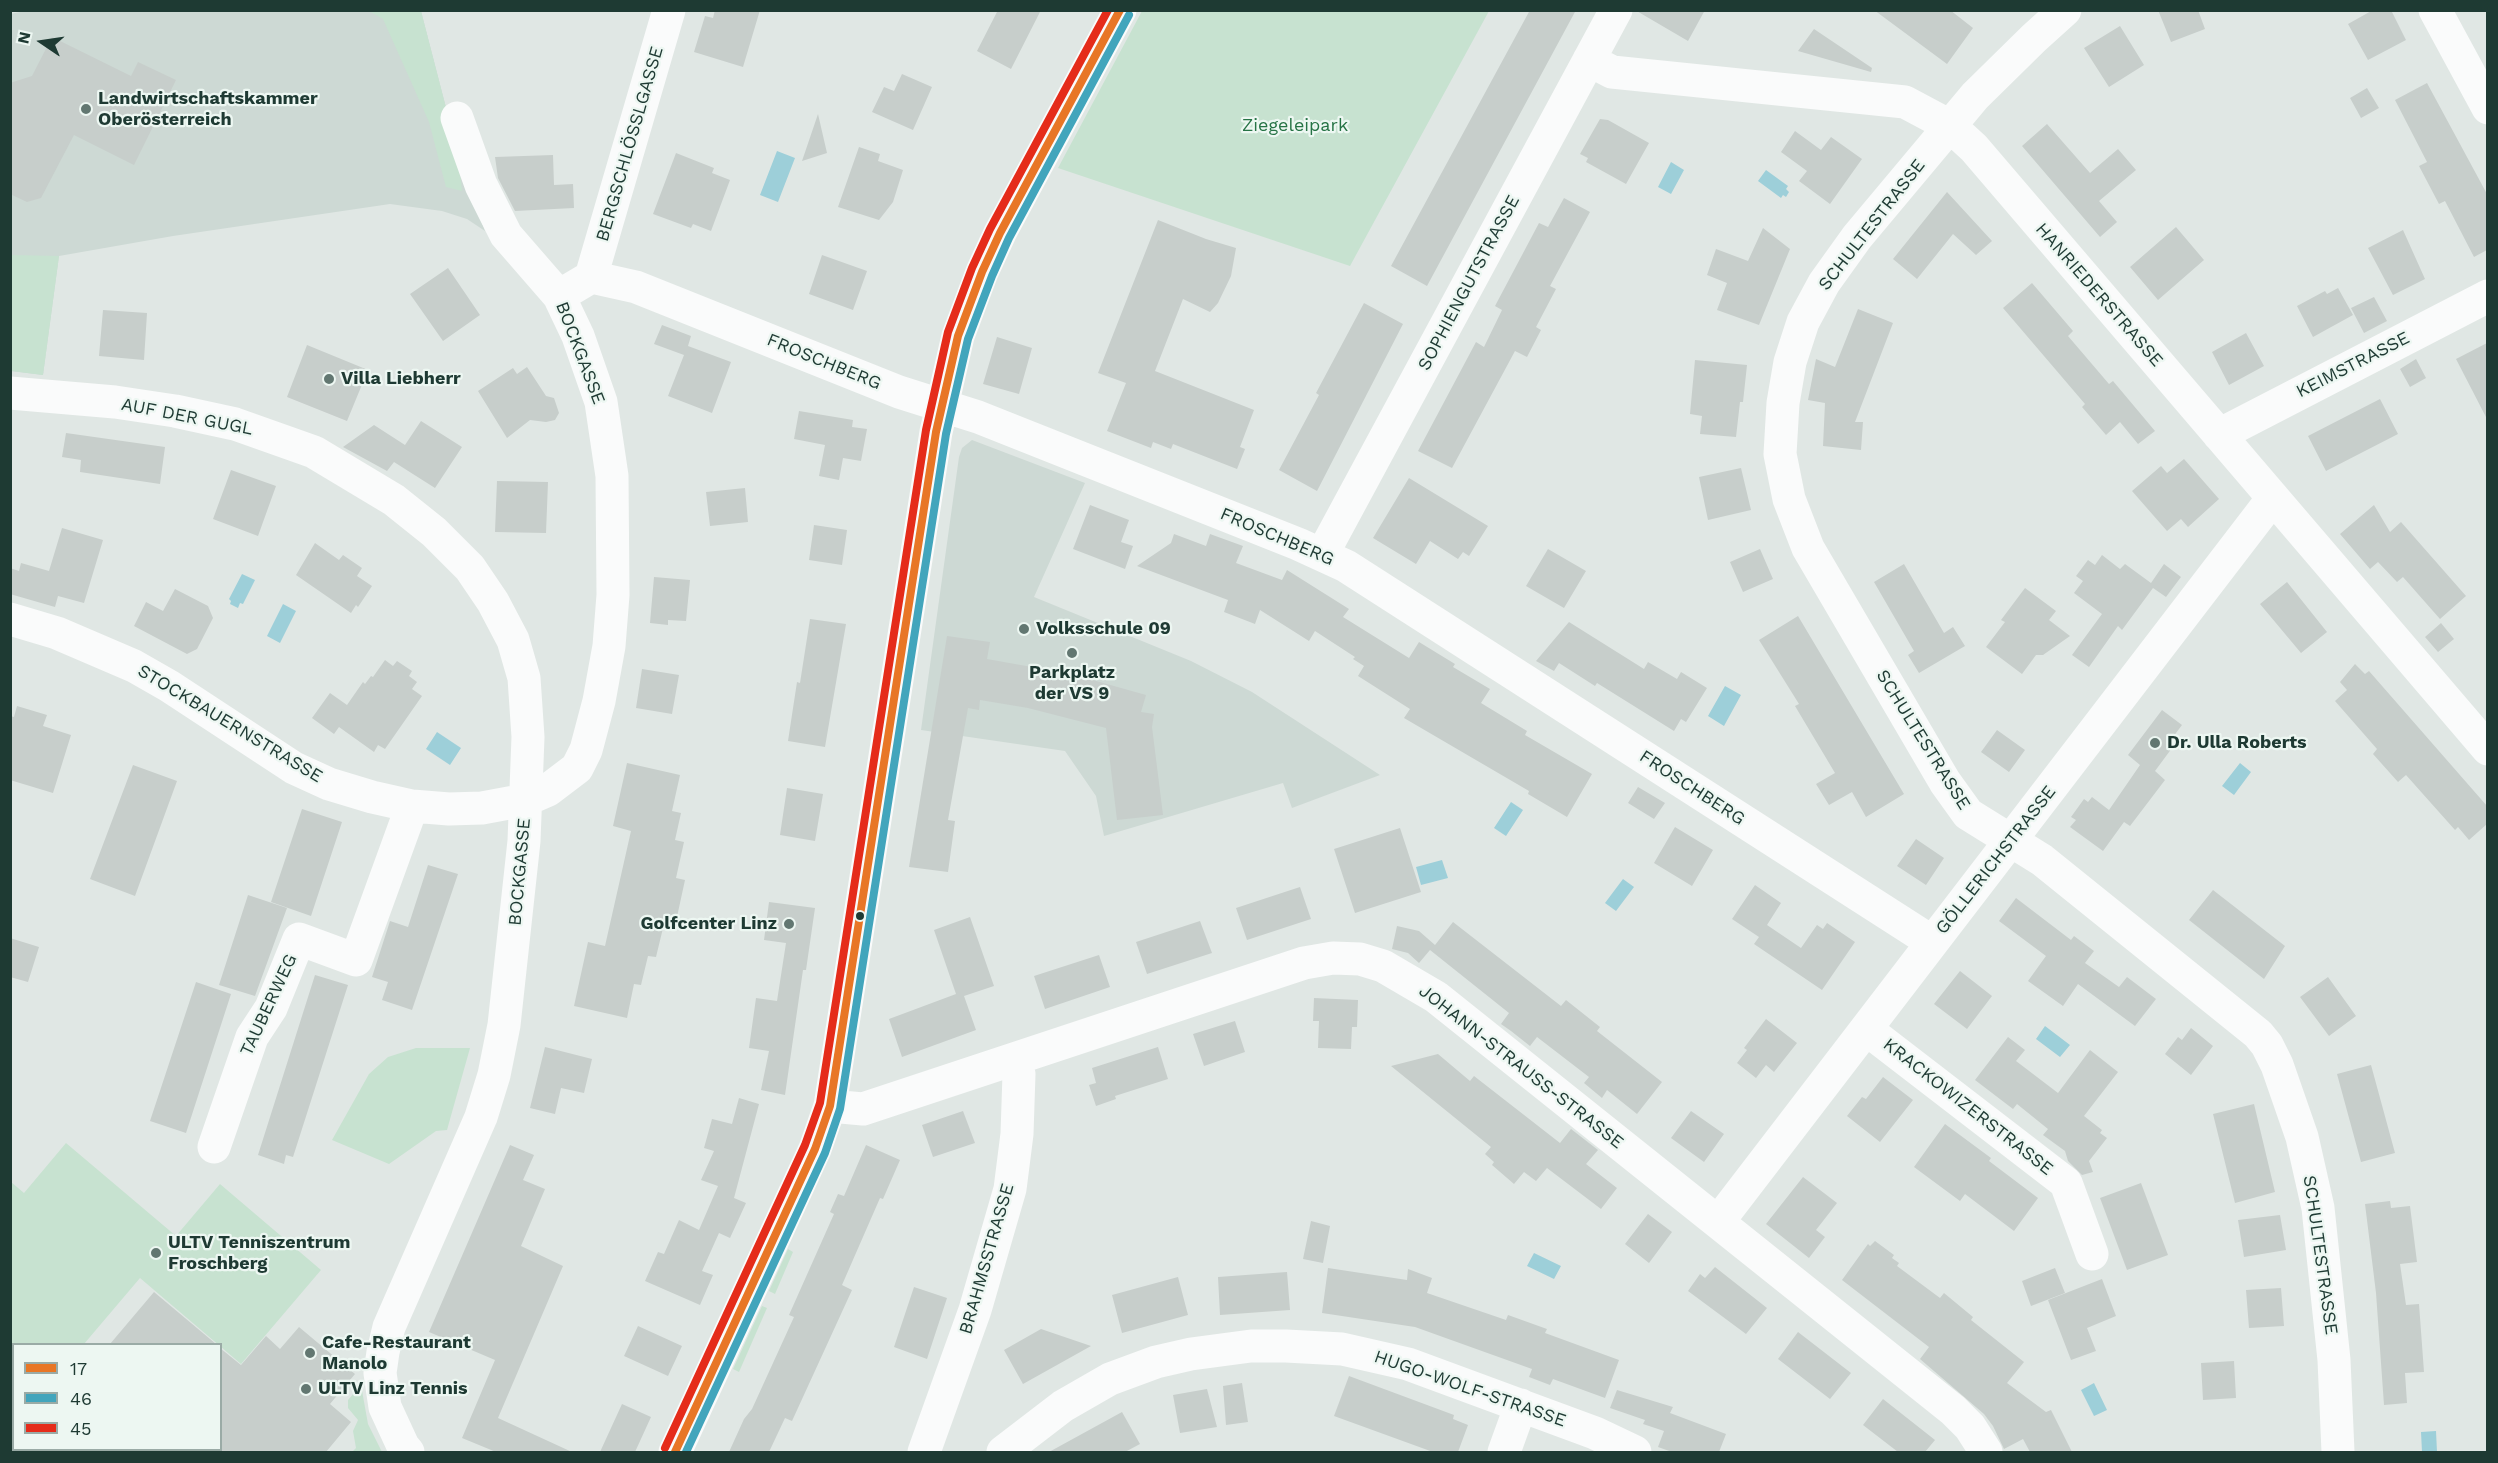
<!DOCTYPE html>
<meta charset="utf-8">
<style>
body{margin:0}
#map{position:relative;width:2498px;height:1463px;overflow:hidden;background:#e0e7e4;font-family:"Work Sans",sans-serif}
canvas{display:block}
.frame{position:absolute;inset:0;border:12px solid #1e3a33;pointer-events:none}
.legend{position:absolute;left:12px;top:1343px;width:210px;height:108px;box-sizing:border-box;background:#edf7f2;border:2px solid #9aaba6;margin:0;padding:8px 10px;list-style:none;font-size:18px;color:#1e3a33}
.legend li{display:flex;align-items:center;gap:12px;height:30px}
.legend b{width:30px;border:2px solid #9aaba6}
.north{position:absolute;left:12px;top:12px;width:60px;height:60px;-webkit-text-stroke:4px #edf7f2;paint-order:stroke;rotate:283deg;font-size:16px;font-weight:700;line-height:24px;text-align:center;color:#1e3a33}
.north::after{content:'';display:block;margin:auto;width:21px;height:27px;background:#1e3a33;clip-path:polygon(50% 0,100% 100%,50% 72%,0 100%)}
</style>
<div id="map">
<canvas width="2498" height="1463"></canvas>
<div class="frame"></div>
<ul class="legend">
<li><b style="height:8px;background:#e87626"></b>17</li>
<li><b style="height:8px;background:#42a5bc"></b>46</li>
<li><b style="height:8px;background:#e52c1a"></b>45</li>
</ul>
<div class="north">N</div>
</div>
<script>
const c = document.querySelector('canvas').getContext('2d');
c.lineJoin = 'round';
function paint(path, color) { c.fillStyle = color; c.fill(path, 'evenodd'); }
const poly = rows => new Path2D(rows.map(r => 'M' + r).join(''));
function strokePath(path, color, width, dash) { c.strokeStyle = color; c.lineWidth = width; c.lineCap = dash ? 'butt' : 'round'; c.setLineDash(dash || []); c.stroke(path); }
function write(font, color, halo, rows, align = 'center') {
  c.font = font + ' "Work Sans",sans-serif'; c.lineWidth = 4.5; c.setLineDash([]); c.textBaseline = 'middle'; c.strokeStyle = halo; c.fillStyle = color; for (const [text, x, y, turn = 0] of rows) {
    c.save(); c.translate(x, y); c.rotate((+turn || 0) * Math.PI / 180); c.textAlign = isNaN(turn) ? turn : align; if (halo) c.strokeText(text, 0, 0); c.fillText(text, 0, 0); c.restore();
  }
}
paint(poly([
 [30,10,421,11,458,154,485,231,467,219,442,211,390,204,173,236,59,256,43,375,11,371,10,14],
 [972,440,1085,483,1034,597,1191,661,1252,692,1380,775,1292,808,1283,783,1104,836,1096,796,1065,751,921,730,959,457,962,448]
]), '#cdd9d4');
paint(poly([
 [369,11,421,11,458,154,462,191,446,187,429,122,383,19],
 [1142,11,1142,10,1489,11,1350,266,1058,168],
 [11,255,59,256,43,375,11,371],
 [416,1048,470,1048,447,1130,436,1131,389,1164,332,1140,369,1074,388,1057],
 [66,1143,176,1236,220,1184,321,1270,241,1364,140,1278,84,1344,14,1344,13,1357,10,1354,11,1182,24,1193],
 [788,1249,793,1252,775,1294,769,1291],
 [762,1306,767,1308,739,1372,733,1369],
 [10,1367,14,1369,14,1450,110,1450,113,1452,11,1452],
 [361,1385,368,1424,382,1452,352,1452,356,1448,353,1431,358,1420,348,1408,348,1400]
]), '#c7e2d0');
paint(poly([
 [777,151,795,158,778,202,760,195],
 [1671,162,1684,170,1671,194,1658,187],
 [1766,170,1788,186,1786,189,1789,192,1786,197,1783,195,1781,198,1758,181],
 [242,574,255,580,243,604,240,603,238,608,230,604,231,601,229,599],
 [283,604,296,611,280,643,267,636],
 [1725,686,1741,695,1724,726,1708,716],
 [437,732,461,748,450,765,426,749],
 [2240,763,2251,772,2234,795,2222,786],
 [1511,802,1523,810,1506,836,1494,828],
 [1442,860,1448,878,1421,885,1416,867],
 [1623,879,1634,887,1616,911,1605,903],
 [2045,1026,2070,1045,2060,1057,2036,1039],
 [1534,1253,1561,1266,1554,1279,1527,1266],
 [2094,1383,2107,1410,2094,1416,2081,1390],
 [2436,1431,2437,1452,2422,1452,2421,1432]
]), '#9dcfd9');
paint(poly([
 [715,10,760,10,743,67,694,52,705,16,713,18],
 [998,10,1041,10,1011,69,977,51],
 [1530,10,1576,10,1427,286,1391,266],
 [1635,10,1705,10,1688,41],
 [1874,10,1950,10,1973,28,1947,64],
 [2158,10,2198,10,2205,29,2171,42],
 [2373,10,2391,10,2406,40,2368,60,2348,24],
 [2120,26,2144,65,2109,87,2084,48],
 [1814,29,1872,68,1871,72,1798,51],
 [52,37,131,76,138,62,176,80,134,165,74,135,41,198,27,202,10,194,10,83,32,76],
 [902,74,932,87,913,130,872,112,884,87,894,91],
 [2427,83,2487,194,2487,250,2474,257,2445,201,2439,204,2419,166,2427,162,2395,100],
 [2367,88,2379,108,2361,118,2350,98],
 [818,114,827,153,802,161],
 [1600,119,1608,120,1649,143,1626,184,1586,162,1588,158,1580,154],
 [2047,124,2090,173,2118,149,2136,170,2099,201,2117,222,2100,237,2022,146],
 [1795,131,1821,150,1831,137,1862,159,1830,204,1799,181,1807,171,1781,152],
 [859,147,880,154,878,161,903,170,893,202,879,220,838,207],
 [676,153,714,168,712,173,730,180,711,231,693,224,691,228,653,214],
 [553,155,554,185,573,184,574,208,515,211,498,178,495,157],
 [1947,192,1992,241,1976,255,1953,234,1917,279,1893,259],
 [1564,198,1590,212,1550,286,1556,289,1536,327,1541,330,1527,357,1515,351,1452,468,1418,451,1476,342,1484,347,1502,310,1495,306,1539,223,1548,227],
 [1158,220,1206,239,1236,248,1231,276,1218,303,1210,312,1183,299,1155,371,1254,410,1240,447,1245,449,1237,469,1173,444,1171,449,1153,442,1151,448,1107,431,1126,383,1098,373],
 [2176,227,2204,260,2158,300,2130,267],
 [1763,228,1790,249,1759,325,1717,310,1727,283,1707,275,1716,249,1748,261],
 [2403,230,2425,279,2393,295,2368,248],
 [822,255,867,271,853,310,809,294],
 [448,268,480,315,443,341,410,294],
 [2032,283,2073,331,2068,336,2109,384,2113,381,2155,431,2138,444,2120,422,2106,435,2082,407,2085,404,2003,308],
 [2338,288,2353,315,2313,337,2297,306,2325,291,2327,294],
 [2374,297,2387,321,2364,333,2351,308],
 [1364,303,1403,324,1317,491,1279,470,1319,395,1316,393],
 [1858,309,1893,323,1855,422,1863,422,1861,450,1823,446,1825,403,1808,400,1816,359,1835,367],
 [103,310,147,313,144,360,99,356],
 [662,325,691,336,688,346,731,362,712,413,668,396,684,355,654,344],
 [2246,333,2264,366,2229,385,2212,352],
 [997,337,1032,348,1019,394,983,384],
 [2487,343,2487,419,2456,359],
 [307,345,368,370,347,421,287,397],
 [2416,359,2426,378,2410,387,2400,369],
 [1695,360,1747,365,1743,402,1740,402,1736,437,1700,434,1702,416,1690,414],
 [527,367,546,396,554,398,559,413,555,420,546,422,530,420,507,438,478,391,513,368,517,374],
 [2380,399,2398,434,2326,471,2308,436],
 [799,411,853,420,852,427,867,429,861,461,843,458,839,480,819,476,825,445,794,439],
 [421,421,462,447,435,488,394,462,387,471,343,447,374,425,405,445],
 [66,433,165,447,160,484,80,472,81,460,62,457],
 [2184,459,2219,499,2188,527,2181,519,2167,531,2132,491,2161,466,2167,473],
 [1741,468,1751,510,1708,520,1699,477],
 [231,470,276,486,258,536,213,519],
 [1409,478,1488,526,1469,556,1463,552,1458,559,1430,541,1416,564,1373,538],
 [497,481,548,482,546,533,495,532],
 [745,488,748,522,710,526,706,492],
 [1090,505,1129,520,1121,542,1133,546,1125,569,1073,549],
 [2374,505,2390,532,2401,522,2466,596,2440,619,2403,577,2397,582,2378,562,2370,569,2340,534],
 [814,525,847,530,842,565,809,560],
 [62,528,103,540,84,603,58,596,55,607,10,594,10,568,19,571,21,563,49,571],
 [1174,534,1206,546,1210,534,1243,546,1236,563,1282,580,1287,570,1349,609,1343,617,1409,658,1419,642,1455,664,1453,667,1490,689,1481,703,1527,731,1525,735,1592,774,1567,817,1528,794,1529,791,1404,718,1410,709,1358,676,1364,666,1353,659,1355,657,1315,631,1309,641,1260,610,1255,624,1224,612,1228,600,1137,566,1171,543],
 [315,543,339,560,343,555,362,568,357,576,372,586,358,607,356,605,351,613,296,575],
 [1548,549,1586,571,1564,608,1526,586],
 [1760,549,1773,579,1743,592,1730,562],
 [2102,555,2120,569,2125,564,2151,583,2164,564,2181,577,2166,597,2153,588,2122,630,2118,626,2089,667,2072,655,2102,614,2074,593,2083,581,2076,576,2088,560,2095,565],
 [1904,564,1944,633,1953,627,1965,646,1919,673,1908,655,1914,651,1874,582],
 [654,577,690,580,686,621,668,620,668,625,650,623],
 [2287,582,2327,632,2301,653,2260,604],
 [2025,588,2056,611,2049,620,2070,636,2043,655,2036,655,2022,674,1986,647,2005,622,2001,620],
 [175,589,208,606,213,618,197,649,187,654,134,626,146,602,163,611],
 [1798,616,1904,794,1866,817,1852,792,1829,805,1816,784,1835,773,1795,706,1799,704,1759,640],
 [810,619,846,624,825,747,788,741,797,682,800,683],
 [1569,622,1644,669,1648,662,1677,679,1681,672,1707,688,1686,722,1681,719,1674,731,1597,683,1595,686,1559,663,1554,671,1536,661],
 [2441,623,2454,639,2438,652,2425,637],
 [947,636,990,642,987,659,1071,674,1146,695,1141,712,1154,714,1152,727,1163,815,1117,820,1106,728,1028,708,980,700,979,710,968,708,948,820,955,821,948,872,909,867],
 [385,660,393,666,397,661,412,671,409,676,417,682,412,689,422,696,385,749,378,745,374,752,339,727,334,734,312,718,330,693,347,705,363,682,365,684,371,676,373,677],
 [2355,664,2365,674,2369,671,2487,806,2487,824,2469,840,2458,827,2455,830,2406,775,2398,782,2373,754,2377,749,2335,701,2347,690,2340,682],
 [642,669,679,675,672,714,636,708],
 [17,706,47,715,43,726,71,735,53,793,10,780,10,716,14,717],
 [2162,710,2182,725,2170,741,2175,744,2155,771,2165,780,2130,826,2124,822,2103,851,2070,827,2076,820,2071,817,2084,799,2088,802,2092,797,2109,810,2140,765,2128,755],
 [1997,730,2025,750,2009,772,1981,752],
 [627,763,680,775,672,811,681,813,675,840,684,842,676,878,685,880,675,926,664,924,656,957,648,956,641,985,634,984,627,1018,574,1006,588,942,605,946,631,831,613,826],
 [133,765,177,781,135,896,90,879],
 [1638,787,1665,803,1654,819,1628,803],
 [787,788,823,794,815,841,780,835],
 [302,809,342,822,311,916,271,902],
 [1675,827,1713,850,1692,886,1654,863],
 [1400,828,1421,892,1355,913,1334,849],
 [1916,839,1944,858,1926,885,1897,866],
 [428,865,458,874,412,1010,382,1000,388,982,372,977,390,921,408,927],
 [1755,885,1781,903,1767,925,1801,948,1817,925,1823,929,1827,923,1855,942,1822,990,1754,944,1759,937,1732,919],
 [1300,887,1311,919,1247,940,1236,908],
 [2213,890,2285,946,2264,979,2189,920],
 [248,895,287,908,255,996,219,985],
 [2016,898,2071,940,2074,936,2094,951,2085,963,2119,987,2127,977,2156,999,2135,1026,2078,984,2063,1006,2028,981,2046,956,1999,921],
 [769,902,815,908,806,970,803,970,785,1095,761,1090,769,1051,749,1048,756,998,777,1001,786,943,764,940],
 [970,917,994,986,964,996,976,1030,902,1057,889,1019,956,994,934,930],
 [1200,921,1212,953,1147,974,1136,942],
 [1453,922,1561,1006,1566,1000,1600,1027,1597,1031,1662,1082,1637,1114,1607,1090,1602,1098,1584,1083,1589,1077,1537,1037,1530,1046,1511,1031,1501,1024,1509,1013,1430,950,1419,963,1408,953,1392,949,1397,926,1419,931,1435,945],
 [10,938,39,947,28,982,10,977],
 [1099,955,1110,987,1045,1009,1034,976],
 [1960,971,1992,996,1967,1029,1934,1004],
 [315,975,348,985,293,1157,286,1155,284,1164,258,1155],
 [2328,977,2356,1016,2329,1036,2300,997],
 [196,982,231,994,186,1133,150,1121],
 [1314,998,1358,1000,1357,1027,1352,1027,1351,1049,1318,1048,1319,1021,1313,1021],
 [1766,1019,1797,1043,1774,1072,1766,1065,1756,1078,1737,1063,1747,1050,1744,1048],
 [1235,1021,1245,1052,1204,1066,1193,1034],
 [2191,1028,2213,1046,2191,1075,2165,1054,2178,1037,2182,1040],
 [2008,1037,2025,1050,2016,1061,2058,1093,2090,1050,2118,1072,2084,1116,2102,1130,2100,1133,2107,1138,2089,1161,2093,1172,2082,1175,2068,1161,2065,1151,2043,1135,2048,1129,2017,1104,2013,1109,1975,1080],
 [545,1047,592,1059,584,1093,561,1088,555,1114,530,1108],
 [1158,1047,1168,1079,1115,1096,1116,1099,1096,1106,1089,1085,1096,1083,1092,1068],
 [1438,1054,1470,1081,1474,1076,1560,1143,1571,1129,1598,1150,1586,1164,1617,1188,1601,1209,1547,1168,1536,1181,1524,1172,1514,1184,1492,1165,1494,1162,1485,1154,1491,1147,1391,1066],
 [2371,1065,2395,1153,2361,1162,2337,1074],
 [1883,1077,1913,1100,1880,1142,1847,1116,1862,1097,1866,1099],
 [739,1098,759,1104,734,1198,746,1203,730,1238,719,1233,702,1271,713,1275,700,1305,645,1281,658,1252,664,1254,679,1220,699,1230,718,1186,701,1180,714,1151,704,1148,712,1119,732,1124],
 [2254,1104,2275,1192,2235,1203,2213,1114],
 [963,1111,975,1143,933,1157,922,1125],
 [1691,1111,1724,1134,1704,1162,1671,1138],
 [1945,1124,1991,1158,1989,1161,2038,1198,2014,1231,1965,1194,1960,1201,1914,1167],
 [510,1145,534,1155,523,1180,545,1189,521,1246,563,1266,498,1418,572,1452,496,1452,462,1438,495,1360,429,1332],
 [866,1145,900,1160,883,1199,880,1198,842,1285,852,1290,792,1421,785,1418,769,1452,729,1452,744,1419,752,1409,794,1317,789,1315,834,1214,830,1212,838,1194,844,1196],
 [1803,1177,1837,1203,1816,1230,1825,1237,1809,1258,1766,1224],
 [2141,1183,2168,1255,2127,1270,2100,1198],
 [2390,1201,2391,1208,2410,1206,2417,1262,2400,1264,2406,1305,2419,1304,2424,1372,2405,1373,2407,1403,2384,1405,2376,1293,2365,1204],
 [1648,1214,1672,1232,1649,1263,1625,1244],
 [2280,1215,2286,1250,2244,1257,2238,1220],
 [1311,1221,1330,1226,1323,1263,1303,1259],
 [1875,1241,1894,1255,1892,1258,1899,1263,1897,1266,1940,1298,1944,1293,1973,1317,1971,1320,2024,1362,2007,1383,2046,1412,2051,1410,2072,1452,2030,1452,2023,1439,2004,1449,1993,1426,1984,1414,1920,1359,1929,1347,1842,1280,1868,1244,1870,1246],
 [1715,1267,1767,1308,1746,1334,1688,1291,1700,1274,1705,1278],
 [1328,1268,1407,1280,1408,1269,1432,1278,1427,1293,1506,1320,1508,1315,1547,1329,1545,1333,1619,1360,1605,1398,1553,1379,1550,1385,1529,1377,1532,1369,1415,1327,1322,1313],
 [2055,1268,2065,1293,2031,1306,2022,1281],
 [1287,1272,1290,1310,1220,1315,1218,1277],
 [1178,1277,1188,1315,1122,1333,1112,1295],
 [2102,1279,2116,1316,2087,1328,2096,1351,2071,1360,2048,1300],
 [914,1287,947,1298,927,1359,894,1347],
 [2281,1288,2284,1326,2249,1328,2246,1290],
 [154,1292,216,1344,110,1344],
 [638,1326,682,1346,668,1376,624,1356],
 [299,1327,355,1374,330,1404,351,1422,326,1452,220,1452,220,1348,241,1365,266,1336,280,1349],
 [1041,1329,1091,1346,1023,1384,1004,1350],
 [1798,1332,1851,1373,1830,1399,1778,1359],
 [2234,1361,2236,1398,2203,1400,2201,1363],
 [1349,1376,1454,1415,1453,1419,1468,1425,1458,1452,1433,1452,1334,1416],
 [1242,1383,1248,1422,1226,1425,1223,1386],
 [1207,1389,1217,1427,1180,1433,1173,1395],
 [1617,1390,1673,1407,1670,1413,1726,1434,1719,1452,1672,1452,1658,1447,1664,1431,1643,1424,1645,1420,1610,1408],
 [1883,1399,1935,1440,1925,1452,1898,1452,1863,1425],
 [622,1404,651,1417,635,1452,600,1452],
 [1122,1412,1140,1444,1125,1452,1049,1452]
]), '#c7cecb');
strokePath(poly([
 [2065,10,2034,38,1975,96,1857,237,1824,283,1803,322,1790,362,1783,403,1780,454,1789,499,1808,548,1945,782,1968,814,2042,860,2258,1034,2267,1045,2277,1065,2302,1137,2318,1208,2334,1360,2338,1452],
 [2435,10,2488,108],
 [1589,60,1612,72,1905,102,1950,126,1974,148,2488,749],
 [591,277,669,10],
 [559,296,591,277,636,287,899,392,978,417,1298,544,1346,566,1932,942],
 [10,393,115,402,175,411,235,424,314,452,394,500,434,532,470,568,493,602,513,640,524,678,528,737,524,841,504,1025,494,1075,481,1117,389,1327,383,1352,380,1373,385,1407,403,1446,408,1452],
 [2219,435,2488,296],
 [1322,555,1616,10],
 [10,619,57,633,134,666,169,686,294,768,329,784,372,797,412,806,449,809,482,808,525,800,548,790,577,768,586,750,599,701,609,646,613,595,612,476,601,402,578,336,559,296,506,235,481,185,457,118],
 [1866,1029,2066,1183,2092,1254],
 [830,1106,863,1109,1304,963,1333,958,1360,959,1383,966,1436,997,1953,1410,1970,1427,1986,1452],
 [214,1147,252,1037,271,1008,299,939,356,960,412,806],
 [1718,1222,2273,498],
 [675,1452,815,1149,830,1106,936,432,958,336,982,272,1000,233,1120,10],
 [924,1452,975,1310,1010,1189,1017,1134,1019,1074,1015,1060],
 [1003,1452,1063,1406,1110,1379,1156,1362,1191,1354,1251,1346,1286,1346,1342,1349,1408,1364,1595,1433,1635,1452],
 [1504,1452,1521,1405]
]), '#fafbfb', 33);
strokePath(poly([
 [675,1452,815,1149,830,1106,936,432,958,336,982,272,1000,233,1120,10]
]), '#e87626', 8);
strokePath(poly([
 [686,1452,825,1153,840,1109,946,434,968,339,992,276,1009,238,1129,15]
]), '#42a5bc', 8);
strokePath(poly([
 [665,1448,805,1145,820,1103,926,430,948,332,972,268,990,229,1108,10]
]), '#e52c1a', 8);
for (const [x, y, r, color] of [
 [86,109,6,"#627771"],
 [329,379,6,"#627771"],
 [1024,629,6,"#627771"],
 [1072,653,6,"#627771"],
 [2155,743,6,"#627771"],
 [860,916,5,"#1e3a33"],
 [789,924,6,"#627771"],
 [156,1253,6,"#627771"],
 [310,1353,6,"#627771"],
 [306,1389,6,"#627771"]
]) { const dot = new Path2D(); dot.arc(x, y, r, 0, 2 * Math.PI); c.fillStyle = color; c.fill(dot); strokePath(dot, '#edf7f2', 2); }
write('bold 18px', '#1e3a33', '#edf7f2', [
 ["Landwirtschaftskammer",98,99],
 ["Oberösterreich",98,120],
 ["Villa Liebherr",341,379],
 ["Volksschule 09",1036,629],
 ["Parkplatz",1072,673,"center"],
 ["der VS 9",1072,694,"center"],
 ["Dr. Ulla Roberts",2167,743],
 ["Golfcenter Linz",777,924,"right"],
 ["ULTV Tenniszentrum",168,1243],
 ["Froschberg",168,1264],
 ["Cafe-Restaurant",322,1343],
 ["Manolo",322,1364],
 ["ULTV Linz Tennis",318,1389]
], 'left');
write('18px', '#267345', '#edf7f2', [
 ["Ziegeleipark",1295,126]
]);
write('18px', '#1e3a33', '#edf7f2', [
 ["BERGSCHLÖSSLGASSE",630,144,-74],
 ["SCHULTESTRASSE",1872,225,-52],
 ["SOPHIENGUTSTRASSE",1469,283,-62],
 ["HANRIEDERSTRASSE",2099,295,49],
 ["BOCKGASSE",580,353,69],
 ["FROSCHBERG",824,362,22],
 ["KEIMSTRASSE",2353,365,-27],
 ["AUF DER GUGL",187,417,11],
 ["FROSCHBERG",1277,537,23],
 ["STOCKBAUERNSTRASSE",230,724,31],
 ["SCHULTESTRASSE",1923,740,58],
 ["FROSCHBERG",1692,788,33],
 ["GÖLLERICHSTRASSE",1996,860,-52],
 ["BOCKGASSE",520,872,-85],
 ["TAUBERWEG",269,1005,-65],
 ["JOHANN-STRAUSS-STRASSE",1521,1067,38],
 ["KRACKOWIZERSTRASSE",1968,1107,38],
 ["SCHULTESTRASSE",2320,1255,82],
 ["BRAHMSSTRASSE",987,1259,-74],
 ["HUGO-WOLF-STRASSE",1470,1389,19]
]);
</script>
